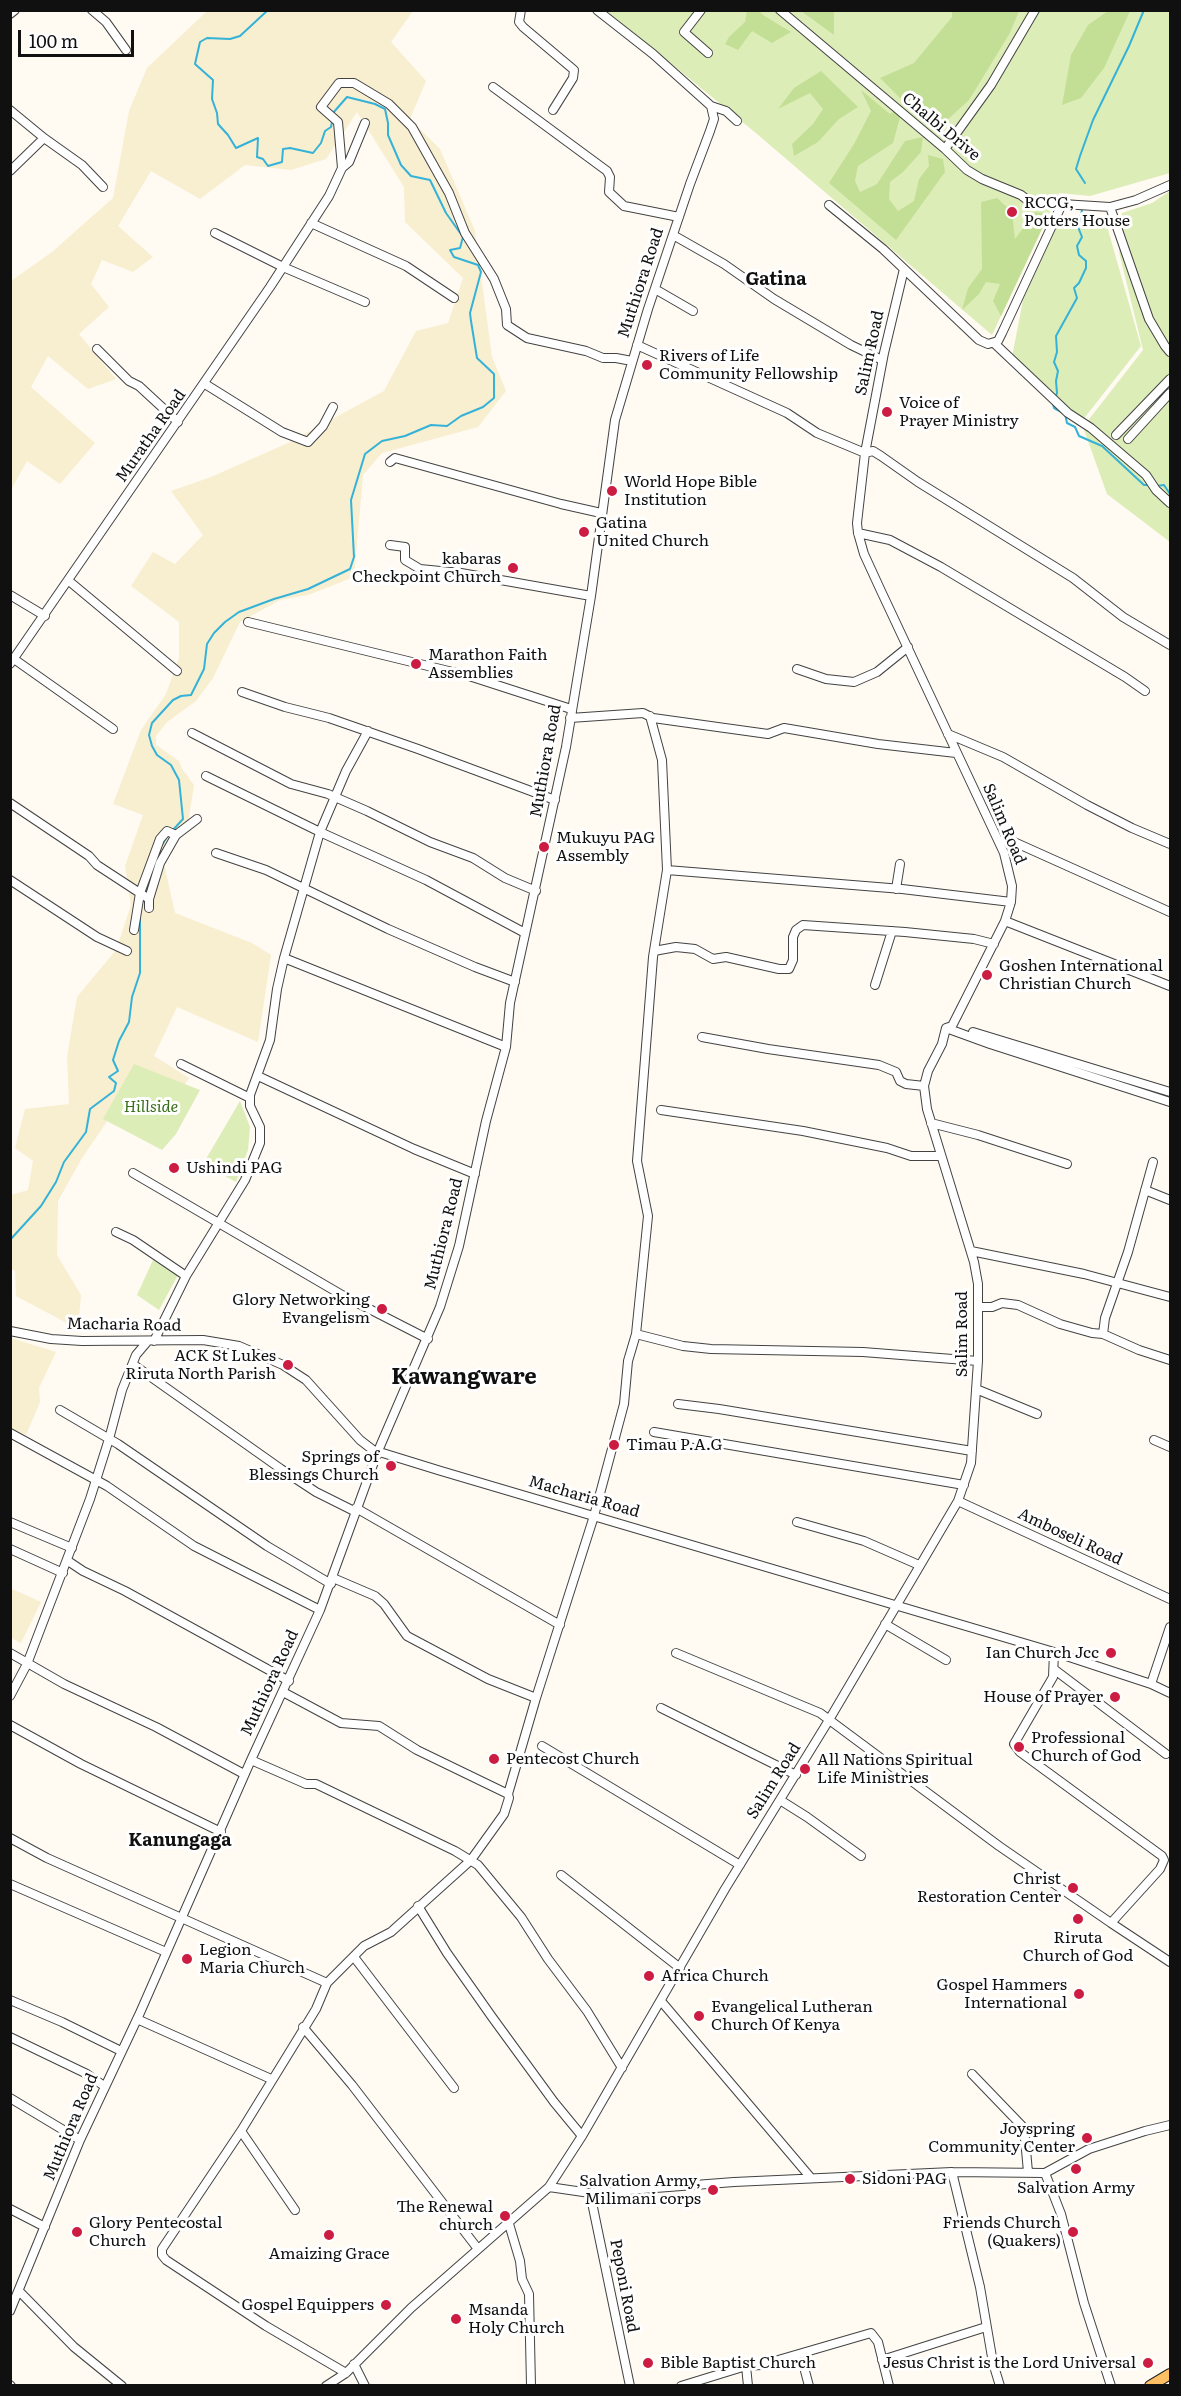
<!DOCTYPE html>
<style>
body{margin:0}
#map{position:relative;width:1181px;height:2396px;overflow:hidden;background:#fffaf2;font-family:Literata,serif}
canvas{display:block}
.frame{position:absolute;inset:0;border:12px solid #101010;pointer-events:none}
.scale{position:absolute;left:18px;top:30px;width:116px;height:27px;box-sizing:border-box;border:3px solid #101010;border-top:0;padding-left:8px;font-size:18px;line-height:21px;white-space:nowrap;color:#101010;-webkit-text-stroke:4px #fff;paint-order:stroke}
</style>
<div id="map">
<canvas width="1181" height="2396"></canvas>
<div class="frame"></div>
<div class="scale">100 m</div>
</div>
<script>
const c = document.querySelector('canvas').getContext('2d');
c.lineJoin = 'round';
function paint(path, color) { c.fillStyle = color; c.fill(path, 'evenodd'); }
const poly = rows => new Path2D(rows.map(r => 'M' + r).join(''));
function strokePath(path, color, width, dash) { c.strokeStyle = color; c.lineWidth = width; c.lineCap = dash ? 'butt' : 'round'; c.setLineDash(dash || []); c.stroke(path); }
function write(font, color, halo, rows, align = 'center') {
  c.font = font + ' Literata,serif'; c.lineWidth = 6; c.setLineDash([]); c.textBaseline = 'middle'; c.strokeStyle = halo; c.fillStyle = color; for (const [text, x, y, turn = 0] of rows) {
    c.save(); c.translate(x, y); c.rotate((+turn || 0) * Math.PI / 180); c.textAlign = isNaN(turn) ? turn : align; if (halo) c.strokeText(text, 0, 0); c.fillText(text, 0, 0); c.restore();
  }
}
paint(poly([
 [207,11,413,11,391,42,426,81,410,119,440,149,475,231,492,357,506,391,478,427,382,453,363,475,354,577,308,595,280,600,240,622,213,678,196,701,167,722,156,736,156,745,179,761,182,769,194,785,187,830,169,845,164,864,175,913,252,943,271,955,258,1042,177,1007,154,1056,189,1078,163,1120,123,1098,82,1158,58,1201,57,1255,81,1295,78,1329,16,1296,15,1271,11,1269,11,1195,28,1190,33,1161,15,1148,25,1109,69,1104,67,1057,77,997,116,950,131,905,125,866,143,815,113,804,141,730,166,694,179,658,179,622,131,586,153,552,175,564,203,535,171,491,211,477,288,443,384,391,416,331,448,323,463,278,405,222,404,187,357,112,326,159,291,170,245,165,200,199,151,171,118,226,153,257,133,272,102,260,91,284,109,307,79,334,116,379,88,389,48,356,31,387,95,443,60,484,27,461,11,490,11,281,52,252,113,198,129,111,147,68],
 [11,1338,56,1352,39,1388,40,1402,26,1435,11,1428],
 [10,1588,41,1602,21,1643,11,1638]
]), '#f8eed0');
paint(poly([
 [607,11,1170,11,1170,173,1090,196,1059,193,992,335,757,134],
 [1170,191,1170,542,1107,494,1083,427,1143,350,1119,252,1122,213,1152,203],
 [1061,217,1105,219,1141,346,1078,426,1012,357,1023,300],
 [134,1064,200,1090,176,1134,162,1150,103,1119],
 [240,1101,250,1127,248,1150,236,1182,203,1164],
 [153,1260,178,1275,159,1310,137,1295]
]), '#ddedb8');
paint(poly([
 [747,11,759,11,763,15,791,32,772,43,752,31,738,50,725,44,729,37,745,22],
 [801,11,834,11,834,35],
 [952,11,1019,11,1010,33,969,100,945,122,901,99,880,78,914,63,952,17],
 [1108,11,1130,11,1104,68,1081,98,1062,105,1071,55,1088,25],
 [821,71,858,107,839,119,818,142,794,156,792,144,813,124,823,109,810,93,778,109,794,88],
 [861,90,890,114,903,106,893,143,858,166,855,181,860,192,877,184,905,141,923,137,921,152,903,172,890,182,889,199,898,211,914,201,919,179,929,166,928,155,943,159,945,172,896,240,829,183,854,144,871,111],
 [997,198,1012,212,1015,239,1035,212,1049,214,1001,316,993,301,1000,284,986,282,979,294,962,310,968,288,982,269,981,202]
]), '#c3df96');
strokePath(poly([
 [268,10,240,36,230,39,207,38,200,42,195,64,213,80,212,99,217,113,218,124,228,135,236,148,258,138,257,157,263,159,268,166,282,162,283,149,290,148,313,153,321,143,325,131,331,127,332,122],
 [1085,183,1076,169,1080,156,1093,120,1129,46,1144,10],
 [1055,399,1057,393,1056,381,1058,371,1054,362,1057,352,1056,336,1077,298,1074,288,1079,283,1086,268,1086,261,1079,255,1077,246,1082,237,1078,227,1082,210],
 [1053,404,1054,408,1065,414,1067,423,1075,427,1079,436,1102,446,1144,485,1149,485],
 [1157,486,1164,485,1170,494],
 [172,831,183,819,179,780,171,765,157,755,152,746,149,735,152,723,173,700,181,696,191,695,204,669,207,644,214,633,225,622,239,612,274,599,308,589,350,569,354,557,351,500,365,454,382,441,405,436,431,425,447,426,461,416,483,407,494,398,494,374,477,358,471,321,470,313,481,272,478,265,454,257,450,250,460,248,463,237,446,213,430,180,411,176,401,165,388,135,388,123,385,109,375,104,347,97,333,113],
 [162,845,168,835],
 [146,894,153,871],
 [10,1240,41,1206,56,1182,64,1162,86,1132,90,1109,114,1091,116,1083,109,1077,118,1071,113,1060,119,1041,129,1022,132,997,140,973,140,917]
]), '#34b2d8', 2);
const minor = poly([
 [92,10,106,22,126,50],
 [521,10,519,22,523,27,574,70,573,78,553,110],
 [597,10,653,54,711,106,726,111,737,121],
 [701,10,684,32,708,53],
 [780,10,945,149,967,170,982,179,1021,195,1030,202,1110,207,1136,200,1170,185],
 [10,14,15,10],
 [493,87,607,171,610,177,609,192,624,206,679,217],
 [10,110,44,138],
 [945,149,991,85,1035,10],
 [342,168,338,122,321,107,339,83,354,83,389,104,412,127,449,193,465,233,494,279,506,309,507,325,527,338,586,351,603,358,616,358,632,361],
 [10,171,44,138,82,165,103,187],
 [829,205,883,249,979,340,988,344,998,341,1002,333,1063,202],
 [1110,207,1149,319,1165,346,1170,352],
 [311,223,406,266,454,298],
 [215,233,283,267,365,302],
 [673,235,724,264,774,299,851,345,882,360],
 [655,289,693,311],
 [994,343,1068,413,1091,428,1146,475,1156,490,1170,503],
 [637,345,787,413,817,433,865,453,873,451,881,456,918,482,1073,578,1123,617,1170,645],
 [97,349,129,381,139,386,178,422],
 [205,384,282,432,308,442,323,426,333,407],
 [1116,435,1170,379],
 [1128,439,1170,393],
 [390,462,395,458,561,504,601,513],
 [858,533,890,540,941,567,1125,677,1145,691],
 [390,545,405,547,405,560,420,569,461,573,591,596],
 [69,581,177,671],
 [10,595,45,616],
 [248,622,469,676,571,709],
 [14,659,113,729],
 [10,664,270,287,329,196,342,168,349,162,365,123],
 [797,669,826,679,854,682,877,672,908,647],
 [242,692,285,707,329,718,418,749,555,800],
 [650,716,662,760,667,870,653,957,637,1161,648,1216,636,1334,683,1346,711,1349,863,1352,978,1361],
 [570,718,643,713,653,718,768,734,784,728,878,744,956,753],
 [192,733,291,784,328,794,367,811,430,842,473,858,505,878,536,891],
 [948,734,1003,757,1087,805,1132,828,1170,844],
 [206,776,320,832,426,880,525,933],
 [10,803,89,856,97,865,149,899],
 [998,840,1014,842,1170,912],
 [216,853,266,870,388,929,475,967,515,982],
 [667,870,902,889,1011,902],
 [10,880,97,937,127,951],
 [896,889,900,864],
 [149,908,149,899,160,863,176,835,197,819],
 [1005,921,1170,986],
 [134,930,140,893,160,839,167,831,176,835],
 [654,951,676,947,695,949,713,959,726,957,779,969,789,969,793,960,793,937,796,930,803,925,905,932,974,939,994,944],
 [284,958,506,1047],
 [875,985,892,931],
 [946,1028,990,1044,1170,1102],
 [973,1032,1170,1092],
 [702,1037,768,1049,879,1065,896,1072,900,1081,906,1084,924,1086],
 [181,1064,250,1098],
 [258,1076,414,1149,475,1174],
 [661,1110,803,1131,887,1148,911,1156,941,1156],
 [931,1123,978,1135,1067,1164],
 [133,1173,342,1295,428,1339],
 [1145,1190,1170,1200],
 [116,1232,133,1240,186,1276],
 [971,1251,1084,1274,1170,1297],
 [979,1307,992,1307,1002,1303,1018,1305,1060,1324,1092,1333,1103,1334,1139,1350,1170,1360],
 [10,1331,51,1339,82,1341,203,1340,239,1346,283,1365,306,1380,360,1440,373,1450,441,1471,1054,1652,1151,1684,1170,1693],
 [1103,1334,1105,1318,1128,1252,1153,1162],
 [154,1341,186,1276,245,1180,260,1143,260,1127,250,1106,250,1095,270,1040,277,989,284,958,320,832,346,771,368,731],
 [134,1365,281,1469,316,1492,356,1512],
 [976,1389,1037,1414],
 [678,1404,719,1409,972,1451],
 [60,1410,118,1444,267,1546,331,1584],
 [654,1432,964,1485],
 [10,1433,107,1486,194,1546,320,1610],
 [1154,1440,1170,1447],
 [958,1501,1170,1599],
 [356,1508,560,1625],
 [10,1522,72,1548],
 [797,1522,864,1541,919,1565],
 [10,1549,63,1573],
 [68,1561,83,1571,125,1591,289,1681],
 [333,1578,375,1596,384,1604,407,1636,488,1679,536,1698],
 [885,1624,946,1660],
 [1054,1652,1053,1677,1014,1744,1020,1752,1162,1856,1164,1860,1160,1869,1111,1923,1170,1962],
 [10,1653,64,1684,156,1727,244,1774],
 [676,1653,820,1713,999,1846,1111,1923],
 [1055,1670,1166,1754],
 [1151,1684,1170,1627],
 [283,1692,341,1723,379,1726,417,1750,508,1794],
 [10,1696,27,1664,90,1499,109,1439,122,1390,136,1355,147,1342],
 [661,1708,796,1775],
 [10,1725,81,1764,221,1832],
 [542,1746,740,1865],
 [251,1760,306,1784,316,1784,455,1851,478,1865,521,1917,548,1959,587,2011,622,2068],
 [780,1800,807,1817,861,1856],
 [10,1838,47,1858,327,1983],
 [561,1875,680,1968],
 [10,1884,166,1952],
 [418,1906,447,1953,492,2017,554,2102,582,2136],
 [354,1957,454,2088],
 [10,2000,62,2022,121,2051],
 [661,2001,811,2178],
 [137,2019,271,2079],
 [303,2027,352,2085,478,2249],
 [10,2037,87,2074,104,2086],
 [972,2074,1024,2128,1028,2172],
 [10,2098,80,2140],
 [241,2131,295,2210],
 [952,2172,1045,2173,1089,2149,1145,2131,1170,2125],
 [1045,2173,1061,2214,1084,2303,1111,2386],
 [549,2187,590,2193,734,2182,952,2172,980,2287,993,2363,1000,2386],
 [590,2193,630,2386],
 [10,2209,45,2227],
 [509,2224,520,2261,522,2279,529,2294,531,2386],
 [19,2291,74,2347,122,2386],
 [10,2311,80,2140,139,2015,251,1760,320,1610,378,1451,440,1307,459,1246,486,1121,506,1047,510,1003,566,747,591,596,615,420,648,309,690,184,710,131,714,119,711,106],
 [882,2360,986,2327],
 [354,2364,365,2386],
 [746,2366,748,2386],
 [805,2371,809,2386],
 [346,2373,266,2326,166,2260,162,2255,162,2249,241,2131,316,2009,327,1983,364,1946,391,1932,471,1860,504,1814,509,1798,508,1794,536,1698,594,1516,624,1404,628,1361,636,1334],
 [10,2385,11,2386],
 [326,2386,346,2373,411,2308,549,2187,582,2136,725,1889,829,1720,958,1501,971,1463,978,1361,978,1284,974,1262,927,1109,924,1086,928,1071,942,1044,946,1028,952,1026,1005,921,1011,902,1012,886,1004,853,881,591,864,554,858,533,857,523,865,453,884,353,904,269],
 [681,2386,746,2366,761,2365,871,2333,878,2342,889,2386]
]);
const major = poly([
 [1150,2386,1170,2374]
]);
strokePath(minor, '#434343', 10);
strokePath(major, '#212121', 12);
strokePath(minor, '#fff', 8);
strokePath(major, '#ffbf62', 10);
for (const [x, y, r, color] of [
 [1012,212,6,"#cc1c42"],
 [647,365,6,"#cc1c42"],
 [887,412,6,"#cc1c42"],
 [612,491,6,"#cc1c42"],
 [584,532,6,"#cc1c42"],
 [513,568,6,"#cc1c42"],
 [416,664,6,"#cc1c42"],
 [544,847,6,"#cc1c42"],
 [987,975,6,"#cc1c42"],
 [174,1168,6,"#cc1c42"],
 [382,1309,6,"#cc1c42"],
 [288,1365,6,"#cc1c42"],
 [614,1445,6,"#cc1c42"],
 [391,1466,6,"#cc1c42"],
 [1111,1653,6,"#cc1c42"],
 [1115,1697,6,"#cc1c42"],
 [1019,1747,6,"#cc1c42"],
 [494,1759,6,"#cc1c42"],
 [805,1769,6,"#cc1c42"],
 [1073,1888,6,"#cc1c42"],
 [1078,1919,6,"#cc1c42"],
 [187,1959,6,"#cc1c42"],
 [649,1976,6,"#cc1c42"],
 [1079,1994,6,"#cc1c42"],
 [699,2016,6,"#cc1c42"],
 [1087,2138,6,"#cc1c42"],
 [1076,2169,6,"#cc1c42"],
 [850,2179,6,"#cc1c42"],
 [713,2190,6,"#cc1c42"],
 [505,2216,6,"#cc1c42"],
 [77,2232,6,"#cc1c42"],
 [1073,2232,6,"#cc1c42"],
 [329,2235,6,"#cc1c42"],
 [386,2305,6,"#cc1c42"],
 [456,2319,6,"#cc1c42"],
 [648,2363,6,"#cc1c42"],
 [1148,2363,6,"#cc1c42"]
]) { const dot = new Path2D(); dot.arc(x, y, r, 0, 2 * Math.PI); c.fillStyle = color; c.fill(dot); strokePath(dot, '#fff', 2); }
write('16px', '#101010', '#fff', [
 ["Chalbi Drive",941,127,40],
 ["Muthiora Road",641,283,-72],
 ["Salim Road",870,353,-78],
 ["Muratha Road",151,436,-55],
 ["Muthiora Road",546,761,-80],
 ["Salim Road",1004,824,67],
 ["Muthiora Road",444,1234,-76],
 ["Macharia Road",124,1325,1],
 ["Salim Road",962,1334,-90],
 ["Macharia Road",584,1497,16],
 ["Amboseli Road",1070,1537,25],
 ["Muthiora Road",270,1683,-65],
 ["Salim Road",774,1781,-58],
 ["Muthiora Road",71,2127,-67],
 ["Peponi Road",624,2286,79]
]);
write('16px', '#101010', '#fff', [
 ["RCCG,",1024,203],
 ["Potters House",1024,221],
 ["Rivers of Life",659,356],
 ["Community Fellowship",659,374],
 ["Voice of",899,403],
 ["Prayer Ministry",899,421],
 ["World Hope Bible",624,482],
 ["Institution",624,500],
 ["Gatina",596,523],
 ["United Church",596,541],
 ["kabaras",501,559,"right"],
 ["Checkpoint Church",501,577,"right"],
 ["Marathon Faith",428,655],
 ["Assemblies",428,673],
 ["Mukuyu PAG",556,838],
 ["Assembly",556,856],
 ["Goshen International",999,966],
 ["Christian Church",999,984],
 ["Ushindi PAG",186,1168],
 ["Glory Networking",370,1300,"right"],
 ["Evangelism",370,1318,"right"],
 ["ACK St Lukes",276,1356,"right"],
 ["Riruta North Parish",276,1374,"right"],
 ["Timau P.A.G",626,1445],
 ["Springs of",379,1457,"right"],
 ["Blessings Church",379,1475,"right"],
 ["Ian Church Jcc",1099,1653,"right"],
 ["House of Prayer",1103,1697,"right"],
 ["Professional",1031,1738],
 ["Church of God",1031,1756],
 ["Pentecost Church",506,1759],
 ["All Nations Spiritual",817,1760],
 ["Life Ministries",817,1778],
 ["Christ",1061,1879,"right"],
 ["Restoration Center",1061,1897,"right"],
 ["Riruta",1078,1938,"center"],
 ["Church of God",1078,1956,"center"],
 ["Legion",199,1950],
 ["Maria Church",199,1968],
 ["Africa Church",661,1976],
 ["Gospel Hammers",1067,1985,"right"],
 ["International",1067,2003,"right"],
 ["Evangelical Lutheran",711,2007],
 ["Church Of Kenya",711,2025],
 ["Joyspring",1075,2129,"right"],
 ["Community Center",1075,2147,"right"],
 ["Sidoni PAG",862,2179],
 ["Salvation Army,",701,2181,"right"],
 ["Milimani corps",701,2199,"right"],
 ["Salvation Army",1076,2188,"center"],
 ["The Renewal",493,2207,"right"],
 ["church",493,2225,"right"],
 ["Glory Pentecostal",89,2223],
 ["Church",89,2241],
 ["Friends Church",1061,2223,"right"],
 ["(Quakers)",1061,2241,"right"],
 ["Amaizing Grace",329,2254,"center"],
 ["Gospel Equippers",374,2305,"right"],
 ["Msanda",468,2310],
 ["Holy Church",468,2328],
 ["Bible Baptist Church",660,2363],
 ["Jesus Christ is the Lord Universal",1136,2363,"right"]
], 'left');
write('italic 16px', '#396e1a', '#fff', [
 ["Hillside",151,1107]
]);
write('bold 18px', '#101010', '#fff', [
 ["Gatina",776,280],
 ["Kanungaga",180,1841]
]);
write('bold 22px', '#101010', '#fff', [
 ["Kawangware",464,1378]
]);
</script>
